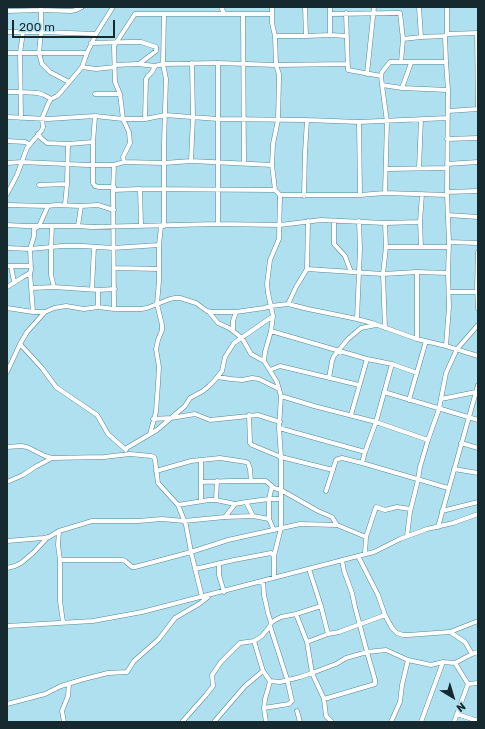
<!DOCTYPE html>
<style>
body{margin:0}
#map{position:relative;width:485px;height:729px;overflow:hidden;background:#afe0ef;font-family:Rubik,sans-serif}
canvas{display:block}
.frame{position:absolute;inset:0;border:8px solid #15292e;pointer-events:none}
.north{position:absolute;left:433px;top:677px;width:40px;height:40px;-webkit-text-stroke:3px #afe0ef;paint-order:stroke;rotate:142deg;font-size:11px;font-weight:700;line-height:16px;text-align:center;color:#15292e}
.north::after{content:'';display:block;margin:auto;width:14px;height:18px;background:#15292e;clip-path:polygon(50% 0,100% 100%,50% 72%,0 100%)}
.scale{position:absolute;left:12px;top:20px;width:103px;height:18px;box-sizing:border-box;border:2px solid #15292e;border-top:0;padding-left:5px;font-size:12px;line-height:14px;white-space:nowrap;color:#15292e;-webkit-text-stroke:3px #afe0ef;paint-order:stroke}
</style>
<div id="map">
<canvas width="485" height="729"></canvas>
<div class="frame"></div>
<div class="north">N</div>
<div class="scale">200 m</div>
</div>
<script>
const c = document.querySelector('canvas').getContext('2d');
c.lineJoin = 'round';
const poly = rows => new Path2D(rows.map(r => 'M' + r).join(''));
function strokePath(path, color, width, dash) { c.strokeStyle = color; c.lineWidth = width; c.lineCap = dash ? 'butt' : 'round'; c.setLineDash(dash || []); c.stroke(path); }
const minor = poly([
 [41,7,41,32,39,53,42,64,50,72,69,82],
 [221,7,224,13],
 [272,7,272,23,275,36,276,65,279,74,279,79,278,120,273,144,272,165,275,190,280,195,360,195,385,193,447,195],
 [305,7,306,36],
 [419,7,421,37],
 [7,11,41,10,71,11,76,10,82,7],
 [346,13,348,70,381,76],
 [164,14,163,64,166,79,164,143,164,226],
 [243,14,244,163],
 [330,14,398,13,400,13,403,39,401,62],
 [7,32,41,32,96,34],
 [477,33,478,109],
 [447,34,478,33],
 [330,35,330,7],
 [275,36,306,36,330,35,346,36],
 [403,39,421,37,445,36],
 [91,43,130,42,141,42,156,47,156,51,139,64],
 [7,53,87,53],
 [115,65,138,64,155,66,163,64,218,63,276,65,347,64],
 [82,67,96,69,115,67],
 [367,74,374,7],
 [382,85,402,88,448,90],
 [402,88,411,63],
 [7,92,21,92,38,93,44,95,51,99],
 [95,94,120,94],
 [448,111,478,109],
 [95,116,93,142,93,183,95,186,99,187,114,187],
 [7,117,48,119,95,116,123,119,145,119,165,115,218,119,307,120,359,122,448,118],
 [21,118,20,53,23,32],
 [145,119,146,79,148,76,152,72,155,66],
 [359,122,360,195],
 [38,134,41,138,47,143,68,144,67,184,65,205],
 [447,139,478,138],
 [7,141,25,142,29,144],
 [68,144,93,142],
 [191,161,193,117,192,63],
 [124,162,123,157,130,143,129,132,123,119,120,94,115,82,114,46,135,14,271,14],
 [7,163,22,162,88,165,114,165,124,162,164,163,191,161,272,165],
 [447,164,478,162],
 [114,165,113,190,140,189,275,190],
 [419,168,421,120],
 [386,169,447,168],
 [39,185,67,184],
 [140,189,141,225],
 [113,190,114,309],
 [447,192,478,191],
 [385,193,387,122,382,85,381,76,382,72,390,62,446,62],
 [7,194,17,175,27,148,42,130,43,127,42,119,48,104,51,99,57,96,61,92,82,67,87,53,96,34,113,7],
 [304,196,305,153,307,120],
 [7,205,48,206],
 [81,206,78,226,92,227,218,224,280,225,321,220,385,223,420,222],
 [448,215,478,217],
 [334,221,334,244,345,256,351,272],
 [385,223,386,247,383,274,385,328],
 [218,224,218,63],
 [7,225,26,226,78,226],
 [52,226,51,248,51,275,54,287],
 [449,242,478,243],
 [421,246,420,222,422,194],
 [386,247,449,247],
 [7,248,30,249,62,246,83,246,113,248,159,245],
 [478,252,477,287,478,309],
 [7,266,31,266],
 [11,266,14,282],
 [114,268,159,269],
 [307,269,383,274,417,272,448,273],
 [30,273,33,312],
 [7,287,23,277,30,273,31,270,30,249,34,236,34,229,39,226,48,206,56,205,81,206,98,205,114,210],
 [32,288,54,287,98,290,115,289],
 [92,289,94,247],
 [449,292,477,292],
 [288,304,296,287,307,269,308,221],
 [98,307,98,290],
 [7,308,33,312,45,312,54,308,66,306,84,309,98,307,114,309,141,309,147,308,170,299,175,298,180,298,196,303,207,311,212,312,236,312,264,308,271,306,288,304,308,309,357,319,372,323,417,339,446,346,478,356],
 [209,312,218,323,229,328,242,338,251,354,264,361],
 [357,319,360,249,359,221],
 [233,331,233,321,236,312],
 [271,331,367,359,392,364,417,373],
 [417,339,417,272],
 [20,344,42,368,56,387,97,415,100,420,108,434,126,450],
 [446,346,449,307,448,273,449,242,447,195,448,90,446,62,445,36,447,34,447,7,448,7],
 [270,370,280,366,359,385],
 [7,372,20,344,27,332,45,312],
 [217,377,231,379,242,380,252,378,259,379,279,389],
 [329,378,332,361,334,356,348,339,361,328,376,325],
 [384,392,478,420],
 [281,396,314,406,376,422,428,440],
 [441,399,476,392,478,393],
 [409,400,426,341],
 [249,415,250,443,252,445,281,457,333,470],
 [351,415,367,359],
 [153,419,171,418,195,414,210,420,258,415,280,422],
 [279,428,365,452],
 [150,434,156,412,158,384,159,367,156,349,158,340,162,330,162,325,157,304,159,281,159,245,161,226],
 [461,443,478,448],
 [7,447,21,446,27,447,45,456,52,458,104,457,130,454,151,456,154,457,155,460,158,483,178,505,186,525,191,552,202,597],
 [125,449,157,430,185,406,190,398,203,391,209,386,214,381,222,371,225,357,234,343,273,316],
 [362,463,365,452,376,422,392,364],
 [454,469,478,473],
 [156,471,191,461,220,458,246,462,248,463,250,469,251,481],
 [7,482,23,475,35,467,52,458],
 [201,482,232,481,266,481,274,488,281,490,318,511,332,517,337,525],
 [326,491,336,460,338,459,342,458,362,463,448,488],
 [216,500,217,481],
 [201,501,201,461],
 [246,502,269,499,281,499],
 [178,505,209,500,216,500,235,504,246,502,253,516],
 [442,511,478,502],
 [225,517,235,504],
 [269,519,269,499,272,486],
 [438,527,478,385],
 [59,531,58,545,60,560,60,601,63,622],
 [407,536,410,512,418,480,420,467,428,440,439,409,446,373,457,349,478,325],
 [7,541,43,538,49,537,59,531,92,521,138,521,162,519,184,521,225,517,253,516,269,519,274,530],
 [365,554,366,537,376,507,385,510,397,507,410,509],
 [274,556,281,528,281,457,279,428,281,396,277,382,264,361,265,352,271,331,273,316,268,293,267,284,270,260,279,239,280,195],
 [358,556,378,595,385,615,392,628,397,633,403,635,408,635,450,632,478,621],
 [60,560,122,560,125,561,132,567,135,567,191,552,228,540,300,524,337,525,366,537],
 [342,560,344,571,352,593,355,607,367,652,386,650,408,660,431,665,443,662,455,663,472,654,478,652],
 [219,563,219,575,224,592],
 [7,568,15,566,21,563,33,553,48,537],
 [195,569,234,560,271,553,274,556,274,578],
 [263,581,264,595,268,613,271,623],
 [321,606,328,634],
 [7,626,93,621,142,612,358,556,374,552,400,539,427,529,453,523,478,514],
 [450,632,465,642,472,654],
 [254,641,263,671,270,681],
 [307,642,328,634,339,632,385,615],
 [468,684,478,683],
 [324,699,375,684,375,680,367,652,346,658,336,664,312,673,324,699,326,716,332,722],
 [7,704,45,694,61,686,84,679,108,673,127,672,134,661,159,639,175,618,199,604,208,597],
 [264,708,289,704,292,701,287,679,270,626,271,623,275,620,281,617,296,614,321,606,309,569],
 [297,711,300,722],
 [457,714,478,721],
 [64,722,62,711,68,696,69,684],
 [182,722,206,695,213,686,212,675,221,662,240,643,254,641,262,636,270,626],
 [214,722,245,686,263,671],
 [266,722,264,708,265,699,268,689,270,681,280,682,300,677,312,673,307,642,296,614],
 [391,722,400,702,402,685,408,660],
 [421,722,443,662],
 [454,722,468,684,455,663]
]);
strokePath(minor, '#588794', 5);
strokePath(minor, '#fff', 4);
</script>
